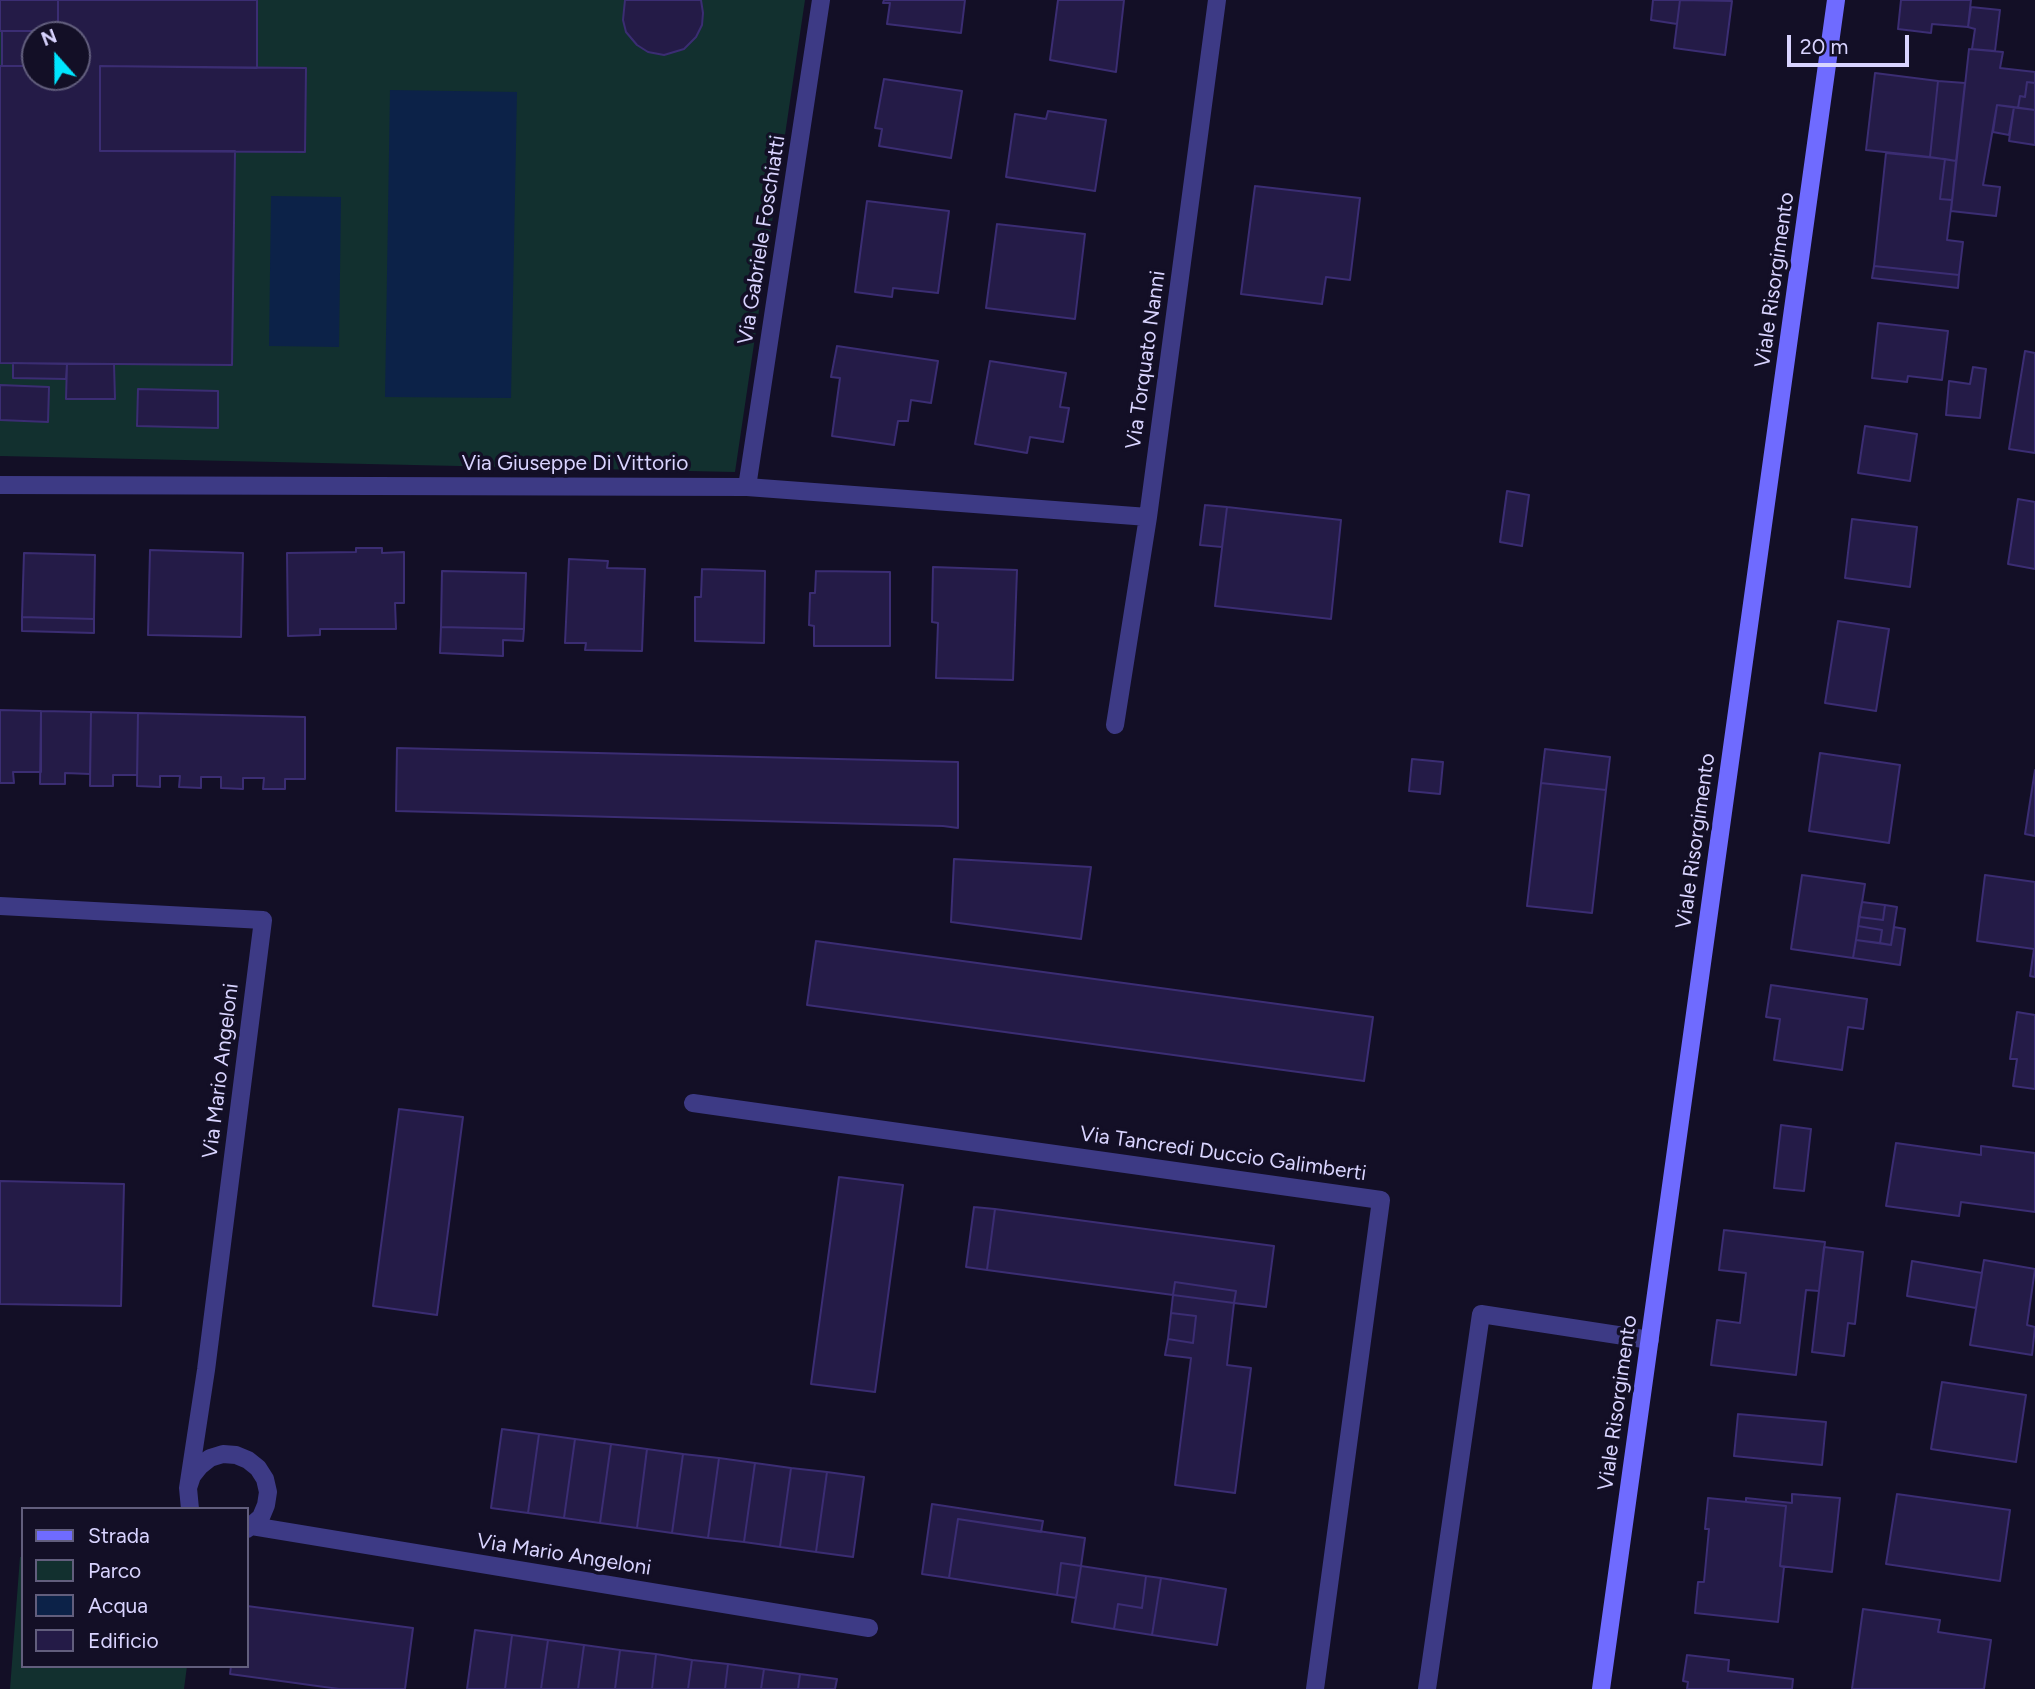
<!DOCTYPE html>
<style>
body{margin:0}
#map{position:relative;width:2035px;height:1689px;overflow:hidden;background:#130f26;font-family:Figtree,sans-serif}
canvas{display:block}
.legend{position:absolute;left:21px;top:1507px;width:228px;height:161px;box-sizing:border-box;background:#130f26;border:2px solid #625e7d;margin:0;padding:9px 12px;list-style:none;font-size:21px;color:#d9d4ff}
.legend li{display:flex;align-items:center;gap:14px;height:35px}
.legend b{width:35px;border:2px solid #625e7d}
.north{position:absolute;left:21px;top:21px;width:70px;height:70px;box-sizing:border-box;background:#130f26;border:2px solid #625e7d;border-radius:50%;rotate:339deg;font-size:19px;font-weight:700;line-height:28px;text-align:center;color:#d9d4ff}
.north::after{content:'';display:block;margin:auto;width:24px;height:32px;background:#00e5ff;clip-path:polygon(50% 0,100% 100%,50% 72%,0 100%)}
.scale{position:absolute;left:1787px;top:35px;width:122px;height:32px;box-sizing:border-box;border:4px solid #d9d4ff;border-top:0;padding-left:9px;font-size:21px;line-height:24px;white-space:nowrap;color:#d9d4ff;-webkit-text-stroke:5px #130f26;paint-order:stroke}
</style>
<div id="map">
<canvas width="2035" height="1689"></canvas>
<ul class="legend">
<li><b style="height:9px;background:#6f6bff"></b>Strada</li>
<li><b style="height:19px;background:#12302f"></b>Parco</li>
<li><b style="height:19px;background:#0c2248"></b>Acqua</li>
<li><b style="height:19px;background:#241b47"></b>Edificio</li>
</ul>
<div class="north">N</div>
<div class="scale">20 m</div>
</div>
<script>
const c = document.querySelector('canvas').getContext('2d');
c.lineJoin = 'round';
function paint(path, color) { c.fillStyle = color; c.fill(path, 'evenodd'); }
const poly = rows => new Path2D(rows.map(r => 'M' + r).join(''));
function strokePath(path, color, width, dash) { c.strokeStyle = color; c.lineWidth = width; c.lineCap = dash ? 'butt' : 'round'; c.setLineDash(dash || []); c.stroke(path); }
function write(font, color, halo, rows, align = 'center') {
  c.font = font + ' Figtree,sans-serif'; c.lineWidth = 7; c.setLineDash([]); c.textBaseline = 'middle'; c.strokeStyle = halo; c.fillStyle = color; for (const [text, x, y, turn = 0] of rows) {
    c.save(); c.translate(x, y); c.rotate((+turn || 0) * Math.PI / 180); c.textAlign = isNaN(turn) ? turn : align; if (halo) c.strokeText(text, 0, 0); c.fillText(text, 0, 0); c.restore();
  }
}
paint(poly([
 [0,0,805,0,735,472,0,456],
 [35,35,77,35,77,77,35,77],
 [20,1557,23,1557,23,1666,187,1666,184,1689,10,1689]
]), '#12302f');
paint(poly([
 [390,90,517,92,511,398,385,397],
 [271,196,341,197,339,347,269,346]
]), '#0c2248');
const building = poly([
 [0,0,58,0,58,31,0,31,0,0],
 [58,0,257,0,257,68,100,66,100,151,235,151,232,365,0,363,0,66,35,66,35,77,77,77,77,35,58,35,58,0],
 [625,0,701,0,703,13,702,25,696,37,684,49,664,55,648,52,637,45,626,32,623,20,625,0],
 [884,0,965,0,961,33,887,24,890,3,883,3,884,0],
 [1058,0,1124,0,1116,72,1050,60,1058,0],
 [1653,0,1680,0,1677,24,1651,20,1653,0],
 [1680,0,1732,1,1725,55,1674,48,1680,0],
 [1901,0,1971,0,1968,27,1932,24,1931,33,1898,29,1901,0],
 [1971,7,2000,10,1995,51,1972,49,1975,29,1968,27,1971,7],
 [2,31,58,31,58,35,35,35,35,66,2,66,2,31],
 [1969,49,2003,52,2000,68,2035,72,2035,83,2027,82,2025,97,2020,96,2018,108,1997,105,1983,185,2000,187,1996,216,1951,211,1969,49],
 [100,66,306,68,305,152,100,151,100,66],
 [1875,73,1938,81,1930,157,1866,150,1875,73],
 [884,79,962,91,951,158,879,146,882,129,875,128,884,79],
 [1938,81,1965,83,1956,161,1930,157,1938,81],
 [2027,82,2035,83,2035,110,2018,108,2020,96,2025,97,2027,82],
 [1997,105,2014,107,2009,135,1993,132,1997,105],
 [2014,107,2035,110,2035,145,2009,141,2014,107],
 [1048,111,1106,120,1095,191,1006,177,1015,114,1046,119,1048,111],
 [1886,153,1945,159,1940,199,1952,200,1947,240,1963,242,1959,275,1874,266,1886,153],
 [1945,159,1956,161,1952,200,1940,199,1945,159],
 [1255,186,1360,198,1350,280,1326,277,1322,304,1241,294,1255,186],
 [867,201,949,211,938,293,893,288,892,297,855,292,867,201],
 [997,224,1085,234,1075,319,986,308,997,224],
 [1874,266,1959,275,1958,288,1872,278,1874,266],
 [1878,323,1948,331,1942,380,1908,376,1907,382,1872,378,1878,323],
 [837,346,938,361,931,403,911,400,908,421,898,421,894,445,832,436,840,378,831,377,837,346],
 [2025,351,2035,353,2035,453,2009,449,2025,351],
 [990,361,1066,373,1060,407,1069,408,1063,442,1030,437,1027,453,975,444,990,361],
 [13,363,67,364,66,379,13,378,13,363],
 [67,364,114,364,115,399,66,399,67,364],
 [1973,367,1986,369,1980,418,1946,415,1949,381,1970,384,1973,367],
 [0,385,49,387,48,422,0,420,0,385],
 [138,389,218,391,218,428,137,426,138,389],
 [1865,426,1917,434,1910,481,1858,473,1865,426],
 [1507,491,1529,495,1522,546,1500,542,1507,491],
 [2018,499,2035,502,2035,569,2008,564,2018,499],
 [1205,505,1227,507,1222,547,1200,545,1205,505],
 [1227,507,1341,520,1331,619,1215,606,1227,507],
 [1852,519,1917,527,1910,587,1845,578,1852,519],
 [356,548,382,548,382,553,404,552,404,603,395,603,396,629,320,629,320,635,288,636,287,553,356,552,356,548],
 [150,550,243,553,241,637,148,635,150,550],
 [24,553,95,555,94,619,22,617,24,553],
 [569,559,608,561,607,568,645,569,642,651,585,650,586,643,565,643,569,559],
 [933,567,1017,570,1013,680,936,678,938,623,932,622,933,567],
 [702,569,765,571,764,643,695,641,695,597,701,597,702,569],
 [442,571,526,573,524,629,441,627,442,571],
 [816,571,890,572,890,646,814,646,814,626,809,625,810,593,815,593,816,571],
 [22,617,94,619,94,633,22,631,22,617],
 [1838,621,1889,629,1876,711,1825,703,1838,621],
 [441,627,524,629,523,641,503,640,503,656,440,653,441,627],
 [0,710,41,711,41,772,13,772,14,783,0,783,0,710],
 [41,711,91,712,90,774,65,773,65,784,40,784,41,711],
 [91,712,138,713,137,775,113,775,113,786,90,786,91,712],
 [138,713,305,717,305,779,285,779,285,789,263,789,264,778,243,778,243,789,221,788,221,777,201,777,201,788,179,787,180,776,160,776,160,787,137,786,138,713],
 [397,748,958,762,958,828,943,826,396,811,397,748],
 [1545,749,1610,757,1606,790,1541,783,1545,749],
 [1820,753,1900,765,1889,843,1809,831,1820,753],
 [1412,759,1443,762,1440,794,1409,791,1412,759],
 [2035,770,2035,836,2025,834,2035,770],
 [1541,783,1606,790,1592,913,1527,906,1541,783],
 [954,859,1091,867,1081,939,951,922,954,859],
 [1802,875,1865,884,1853,958,1791,949,1802,875],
 [1985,875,2035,882,2035,977,2030,976,2034,949,1977,941,1985,875],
 [1862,902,1885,905,1883,920,1859,917,1862,902],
 [1885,905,1897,907,1891,945,1880,943,1882,930,1858,926,1859,917,1883,920,1885,905],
 [1858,926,1882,930,1880,943,1856,940,1858,926],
 [1894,927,1905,929,1900,965,1853,958,1856,940,1891,945,1894,927],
 [816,941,1373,1017,1364,1081,807,1005,816,941],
 [1771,985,1867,999,1863,1029,1848,1027,1842,1070,1774,1060,1780,1019,1766,1017,1771,985],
 [2017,1012,2035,1015,2035,1089,2013,1086,2017,1059,2010,1059,2017,1012],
 [399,1109,463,1117,437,1315,373,1306,399,1109],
 [1781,1125,1811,1129,1804,1191,1774,1188,1781,1125],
 [1896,1143,1981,1155,1981,1146,2035,1153,2035,1212,1961,1202,1959,1216,1886,1206,1896,1143],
 [839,1177,903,1185,875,1392,811,1384,839,1177],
 [0,1181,124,1184,121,1306,0,1304,0,1181],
 [974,1207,995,1209,987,1270,966,1267,974,1207],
 [995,1209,1274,1246,1266,1307,1234,1303,1236,1291,1175,1282,1173,1295,987,1270,995,1209],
 [1724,1230,1825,1242,1819,1291,1806,1290,1796,1375,1711,1365,1717,1320,1740,1323,1746,1273,1719,1270,1724,1230],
 [1824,1247,1863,1252,1855,1324,1848,1323,1844,1356,1812,1352,1824,1247],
 [1984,1260,2035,1269,2027,1325,2035,1327,2032,1355,1970,1345,1984,1260],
 [1912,1261,1982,1273,1976,1308,1907,1296,1912,1261],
 [1175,1282,1236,1291,1234,1303,1173,1295,1175,1282],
 [1173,1295,1234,1303,1227,1365,1251,1368,1235,1493,1175,1485,1191,1358,1165,1355,1168,1339,1193,1343,1196,1316,1171,1313,1173,1295],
 [1171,1313,1196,1316,1193,1343,1168,1339,1171,1313],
 [1942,1382,2026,1395,2016,1462,1931,1449,1942,1382],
 [1738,1414,1826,1422,1822,1465,1734,1456,1738,1414],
 [502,1429,539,1434,528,1513,491,1508,502,1429],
 [539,1434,575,1439,564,1518,528,1513,539,1434],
 [575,1439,611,1444,600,1523,564,1518,575,1439],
 [611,1444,647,1449,637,1528,600,1523,611,1444],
 [647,1449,683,1454,672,1533,637,1528,647,1449],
 [683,1454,719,1458,708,1538,672,1533,683,1454],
 [719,1458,755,1463,744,1542,708,1538,719,1458],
 [755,1463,791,1468,780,1547,744,1542,755,1463],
 [791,1468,827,1472,816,1552,780,1547,791,1468],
 [827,1472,864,1477,853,1557,816,1552,827,1472],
 [1792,1494,1840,1498,1832,1572,1780,1566,1786,1506,1746,1502,1746,1498,1792,1503,1792,1494],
 [1897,1494,2010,1510,2000,1581,1886,1564,1897,1494],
 [1708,1498,1786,1506,1780,1566,1784,1567,1778,1622,1695,1613,1698,1582,1704,1582,1709,1529,1705,1529,1708,1498],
 [932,1504,1043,1521,1041,1532,958,1519,949,1578,922,1574,932,1504],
 [958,1519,1085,1538,1081,1566,1061,1563,1057,1595,949,1578,958,1519],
 [1061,1563,1081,1566,1076,1598,1057,1595,1061,1563],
 [1081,1566,1146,1576,1142,1608,1118,1604,1114,1629,1072,1622,1081,1566],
 [1146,1576,1161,1578,1152,1635,1114,1629,1118,1604,1142,1608,1146,1576],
 [1161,1578,1226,1589,1217,1645,1152,1635,1161,1578],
 [247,1606,413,1628,405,1689,339,1689,230,1674,231,1666,247,1666,247,1606],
 [1863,1609,1940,1620,1938,1632,1991,1640,1984,1689,1852,1689,1863,1609],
 [475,1630,512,1635,505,1689,467,1689,475,1630],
 [512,1635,548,1640,541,1689,505,1689,512,1635],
 [548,1640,584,1645,578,1689,541,1689,548,1640],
 [584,1645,620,1650,615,1689,578,1689,584,1645],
 [620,1650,656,1654,652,1689,615,1689,620,1650],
 [656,1654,692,1660,688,1689,652,1689,656,1654],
 [1687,1655,1729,1660,1728,1671,1793,1679,1792,1689,1687,1689,1688,1682,1683,1681,1687,1655],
 [692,1660,728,1664,725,1689,688,1689,692,1660],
 [728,1664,764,1669,761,1689,725,1689,728,1664],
 [764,1669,800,1674,798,1689,761,1689,764,1669],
 [800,1674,837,1679,835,1689,798,1689,800,1674]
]);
paint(building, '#241b47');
strokePath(building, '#3b2d73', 2);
strokePath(poly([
 [0,485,747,487,1148,517],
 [747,487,821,0],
 [1115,725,1148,517,1217,0],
 [0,906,263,920,206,1370,188,1488],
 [693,1103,1381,1200,1315,1689],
 [190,1509,188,1488,192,1476,200,1466,210,1458,223,1454,236,1455,248,1460,258,1468,265,1479,268,1492,266,1505,261,1517,247,1529],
 [252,1526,869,1628],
 [1427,1689,1481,1314,1650,1340]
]), '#3d3a85', 18);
strokePath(poly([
 [1601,1689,1836,0]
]), '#6f6bff', 18);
write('21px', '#d9d4ff', '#130f26', [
 ["Via Gabriele Foschiatti",762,240,-81],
 ["Viale Risorgimento",1775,280,-82],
 ["Via Torquato Nanni",1146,360,-82],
 ["Via Giuseppe Di Vittorio",575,464],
 ["Viale Risorgimento",1696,841,-82],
 ["Via Mario Angeloni",221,1071,-83],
 ["Via Tancredi Duccio Galimberti",1223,1154,8],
 ["Viale Risorgimento",1618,1403,-82],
 ["Via Mario Angeloni",564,1555,9]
]);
</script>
